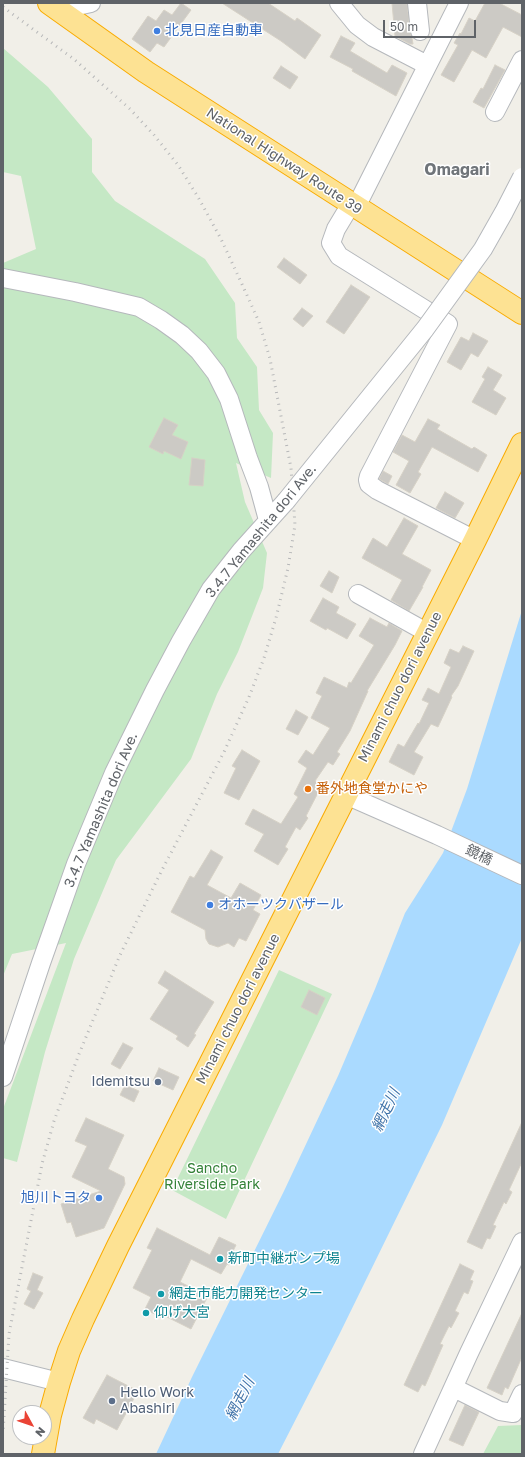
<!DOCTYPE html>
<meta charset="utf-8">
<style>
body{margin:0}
#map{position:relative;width:525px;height:1457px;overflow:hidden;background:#f1efe8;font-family:"Golos Text",sans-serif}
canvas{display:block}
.frame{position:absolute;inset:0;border:4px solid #5f6368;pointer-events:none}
.north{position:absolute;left:12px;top:1405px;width:40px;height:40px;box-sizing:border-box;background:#fff;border:1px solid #bfc1c3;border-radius:50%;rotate:130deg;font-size:11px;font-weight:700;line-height:16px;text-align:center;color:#5f6368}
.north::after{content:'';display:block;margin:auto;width:14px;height:18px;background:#ea4335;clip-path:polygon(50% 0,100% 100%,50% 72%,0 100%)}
.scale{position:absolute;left:383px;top:20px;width:93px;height:18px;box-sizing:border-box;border:2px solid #5f6368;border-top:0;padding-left:5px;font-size:12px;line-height:14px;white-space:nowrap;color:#5f6368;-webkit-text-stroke:3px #fff;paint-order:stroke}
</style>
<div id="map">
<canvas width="525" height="1457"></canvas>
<div class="frame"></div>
<div class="north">N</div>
<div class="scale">50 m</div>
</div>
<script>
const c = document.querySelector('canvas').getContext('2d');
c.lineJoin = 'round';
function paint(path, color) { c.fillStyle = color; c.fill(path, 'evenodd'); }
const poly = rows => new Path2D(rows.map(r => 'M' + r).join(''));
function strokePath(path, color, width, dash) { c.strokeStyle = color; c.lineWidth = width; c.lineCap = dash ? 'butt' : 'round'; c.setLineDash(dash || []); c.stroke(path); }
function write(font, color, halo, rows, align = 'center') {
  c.font = font + ' "Golos Text","Noto Sans JP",sans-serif'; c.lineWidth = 3; c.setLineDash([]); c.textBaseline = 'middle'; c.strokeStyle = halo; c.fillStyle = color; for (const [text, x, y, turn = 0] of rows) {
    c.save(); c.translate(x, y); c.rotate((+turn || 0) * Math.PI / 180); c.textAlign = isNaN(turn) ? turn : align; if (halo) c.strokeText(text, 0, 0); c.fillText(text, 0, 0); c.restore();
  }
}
paint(poly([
 [3,48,48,87,92,139,92,172,115,201,205,259,235,303,237,338,257,367,259,410,273,433,271,478,236,463,245,502,267,553,263,588,238,652,217,694,191,759,116,860,74,959,45,1052,17,1162,3,1158,3,1109,66,943,12,954,3,976,3,263,36,249,21,176,3,172],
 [279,970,332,994,226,1219,172,1190],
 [522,1425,522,1454,483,1454,498,1426]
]), '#c5e8c5');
paint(poly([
 [522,610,522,938,442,1125,339,1335,278,1454,156,1454,192,1377,284,1191,338,1076,375,989,405,913,443,853,467,789]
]), '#aadaff');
const building = poly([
 [181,3,191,10,164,47,157,43,150,52,132,39,148,16,156,21,164,10,172,15,181,3],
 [222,3,268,3,295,21,297,18,321,35,305,59,281,41,222,3],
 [392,3,407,3,410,32,412,38,413,44,410,44,395,36,392,3],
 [485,3,499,3,522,15,522,37,503,27,486,58,472,50,454,82,441,75,458,45,454,43,460,33,461,34,469,18,475,21,485,3],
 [341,36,355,43,350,51,387,73,392,65,407,73,396,96,352,71,353,69,330,57,341,36],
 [495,65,505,70,484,108,473,102,481,88,483,89,495,65],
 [281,66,298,77,290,89,273,78,281,66],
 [284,258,307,275,300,284,277,267,284,258],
 [351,285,370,297,344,334,326,322,351,285],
 [302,308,313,316,303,327,293,319,302,308],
 [473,333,488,341,478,357,471,353,461,370,447,362,461,337,469,341,473,333],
 [488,367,502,375,493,390,506,398,496,415,472,402,485,379,482,377,488,367],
 [164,418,178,425,172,435,188,442,181,459,164,451,163,454,149,447,164,418],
 [428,419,440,425,437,429,472,449,474,447,487,455,478,472,432,447,418,472,421,474,410,493,396,485,409,461,393,452,402,435,415,442,428,419],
 [192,458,205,460,203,486,189,485,192,458],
 [383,471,392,476,388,484,379,479,383,471],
 [445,492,464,503,455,518,436,508,445,492],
 [404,518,418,526,402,554,431,570,422,587,423,587,409,611,391,600,402,580,362,558,373,538,387,547,404,518],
 [329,571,339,577,332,593,320,586,329,571],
 [323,598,339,607,336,613,356,624,347,639,327,628,326,630,310,621,323,598],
 [370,618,387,627,389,623,402,631,395,645,367,691,368,691,350,731,337,752,340,754,333,765,328,762,315,781,322,785,306,816,308,818,300,830,296,827,285,847,288,849,278,865,254,851,264,834,245,824,253,809,281,824,298,797,294,794,307,768,298,762,306,750,313,755,330,728,311,718,322,696,316,693,324,677,347,688,349,682,351,683,374,645,359,636,370,618],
 [463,646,474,651,458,686,451,696,452,697,438,727,431,724,414,752,423,757,414,775,389,762,398,744,404,747,418,723,419,724,429,703,422,700,428,688,439,694,451,667,444,663,450,649,459,653,463,646],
 [296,710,308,717,298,735,286,729,296,710],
 [242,750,260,761,239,800,224,793,236,768,232,766,242,750],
 [211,850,223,857,207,885,231,898,240,883,261,895,253,910,260,914,246,941,239,938,234,947,228,943,218,947,209,944,206,939,205,930,171,912,190,876,194,878,211,850],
 [165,971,214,1002,194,1034,196,1035,188,1047,176,1039,178,1036,150,1019,169,990,158,983,165,971],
 [309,990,325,998,317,1015,301,1007,309,990],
 [123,1043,133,1048,120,1069,111,1064,123,1043],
 [159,1068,179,1077,173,1090,153,1081,159,1068],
 [125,1085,139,1091,134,1102,120,1095,125,1085],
 [86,1118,124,1135,108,1169,124,1177,125,1184,104,1228,76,1237,71,1222,67,1223,61,1204,101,1191,72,1177,87,1146,75,1141,86,1118],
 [522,1122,522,1162,509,1190,512,1192,506,1204,504,1202,493,1225,496,1226,490,1239,487,1238,482,1249,467,1242,522,1122],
 [157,1228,210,1255,219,1237,236,1245,232,1253,235,1254,229,1265,227,1264,221,1274,191,1259,180,1282,208,1296,191,1329,165,1316,164,1319,145,1309,151,1297,133,1288,152,1250,147,1248,157,1228],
 [460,1264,474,1271,470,1280,473,1281,468,1294,464,1292,455,1311,459,1313,451,1328,449,1326,440,1344,443,1345,425,1386,422,1384,418,1392,404,1385,460,1264],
 [33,1273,43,1277,37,1290,43,1293,34,1309,24,1304,31,1291,27,1289,33,1273],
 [522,1313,522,1357,508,1389,505,1387,502,1395,487,1388,522,1313],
 [107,1375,138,1391,117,1430,96,1419,94,1424,83,1418,107,1375],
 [465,1405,479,1412,463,1446,449,1440,465,1405]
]);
paint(building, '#cccac5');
strokePath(building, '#d6d1c6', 1);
const minor = poly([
 [339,3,357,25,373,37,427,65],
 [417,3,420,31],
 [59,10,91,3],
 [495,112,522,60],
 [351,204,336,229,331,243,339,256,448,324,369,476,368,480,369,484,377,490,475,540],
 [356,207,459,3],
 [3,278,75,292,139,307,161,320,182,335,199,351,216,373,229,399,248,458,259,487,268,520],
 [358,594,428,633],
 [346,795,437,835,522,875],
 [3,1077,41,963,76,864,114,773,155,690,181,641,211,589,241,551,286,501],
 [3,1368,59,1382],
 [454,1388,500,1411,513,1413,522,1394],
 [423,1454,469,1353,522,1242]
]);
const highway = poly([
 [49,3,146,72,522,313],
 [43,1454,50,1415,59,1382,69,1351,83,1319,118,1246,475,540,522,444]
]);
strokePath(minor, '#b5b8bc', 20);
strokePath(highway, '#f9ab00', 24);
strokePath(minor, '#fff', 18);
strokePath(highway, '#fde293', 22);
strokePath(poly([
 [3,7,75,60,130,109,154,135,178,165,198,197,221,239,241,282,259,322,270,359,291,468,295,525,288,568,276,618,264,658,249,697,224,752,162,870,120,955,79,1054,54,1121,42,1164,9,1334,3,1433]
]), '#b6b7b8', 3, [1, 5]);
const minorBridge = poly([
 [286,501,425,329,483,249,504,212,522,177]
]);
strokePath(minorBridge, '#b5b8bc', 20, []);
strokePath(minorBridge, '#fff', 18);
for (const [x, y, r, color] of [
 [157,31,4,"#3f7fe0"],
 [308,789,4,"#e8710a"],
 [210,905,4,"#3f7fe0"],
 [158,1082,4,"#5c6f8a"],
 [99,1198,4,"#3f7fe0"],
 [220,1259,4,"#0f9aa8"],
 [161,1294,4,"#0f9aa8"],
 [146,1313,4,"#0f9aa8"],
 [112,1401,4,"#5c6f8a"]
]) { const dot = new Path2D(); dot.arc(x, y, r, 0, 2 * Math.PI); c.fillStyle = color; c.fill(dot); strokePath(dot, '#fff', 1.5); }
write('14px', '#366cbe', '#fff', [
 ["北見日産自動車",165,31],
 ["オホーツクバザール",218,905],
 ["旭川トヨタ",91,1198,"right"]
], 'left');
write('14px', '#5f6368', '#fff', [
 ["National Highway Route 39",284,161,33],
 ["3.4.7 Yamashita dori Ave.",261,531,-51],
 ["Minami chuo dori avenue",400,687,-63],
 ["3.4.7 Yamashita dori Ave.",101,810,-67],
 ["鏡橋",479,855,26],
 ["Minami chuo dori avenue",238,1009,-63]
]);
write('14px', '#c56008', '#fff', [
 ["番外地食堂かにや",316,789]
], 'left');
write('14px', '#4e5e75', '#fff', [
 ["Idemitsu",150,1082],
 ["Hello Work",120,1393,"left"],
 ["Abashiri",120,1409,"left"]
], 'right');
write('14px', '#348238', '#fff', [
 ["Sancho",212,1169],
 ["Riverside Park",212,1185]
]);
write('14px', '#0d838f', '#fff', [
 ["新町中継ポンプ場",228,1259],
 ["網走市能力開発センター",169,1294],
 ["仰げ大宮",154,1313]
], 'left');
write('italic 15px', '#4174aa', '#fff', [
 ["網走川",386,1110,-65],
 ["網走川",240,1399,-63]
]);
write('bold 16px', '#70757a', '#fff', [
 ["Omagari",457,170]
]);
</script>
